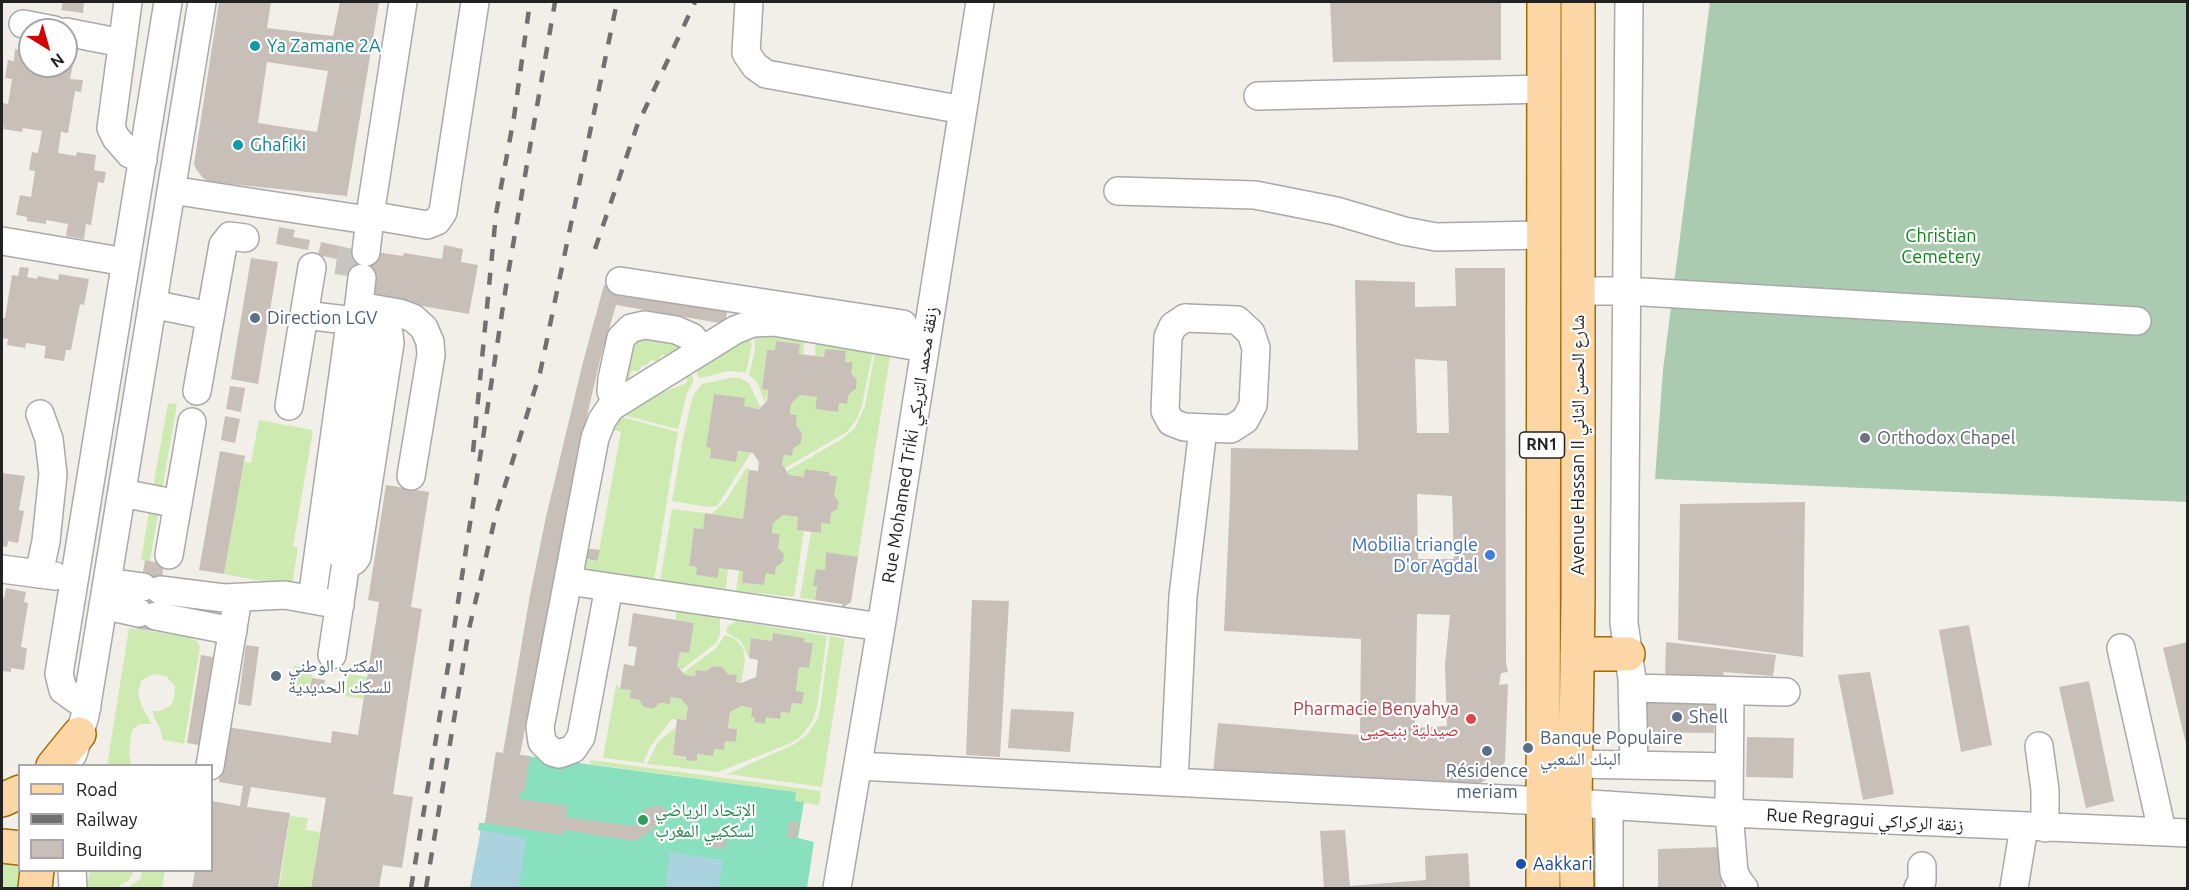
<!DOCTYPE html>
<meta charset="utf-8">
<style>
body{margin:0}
#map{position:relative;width:2189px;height:890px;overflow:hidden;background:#f2efe9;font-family:Ubuntu,sans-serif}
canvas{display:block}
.frame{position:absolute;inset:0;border:3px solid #222;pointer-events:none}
.legend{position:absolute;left:18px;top:764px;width:195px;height:108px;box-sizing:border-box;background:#fff;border:2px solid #a7a7a7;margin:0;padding:8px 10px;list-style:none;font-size:18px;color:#222}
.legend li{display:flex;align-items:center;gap:12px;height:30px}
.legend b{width:30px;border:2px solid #a7a7a7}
.north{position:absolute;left:18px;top:18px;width:60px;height:60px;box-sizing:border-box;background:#fff;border:2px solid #a7a7a7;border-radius:50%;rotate:143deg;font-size:16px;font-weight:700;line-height:24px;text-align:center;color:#222}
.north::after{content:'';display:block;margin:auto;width:21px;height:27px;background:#d40000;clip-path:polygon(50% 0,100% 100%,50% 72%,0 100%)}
</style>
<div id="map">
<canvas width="2189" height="890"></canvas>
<div class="frame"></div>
<ul class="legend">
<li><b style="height:8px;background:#fcd6a4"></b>Road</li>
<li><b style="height:8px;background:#707070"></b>Railway</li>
<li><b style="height:16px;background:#c7bfb8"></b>Building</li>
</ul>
<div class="north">N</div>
</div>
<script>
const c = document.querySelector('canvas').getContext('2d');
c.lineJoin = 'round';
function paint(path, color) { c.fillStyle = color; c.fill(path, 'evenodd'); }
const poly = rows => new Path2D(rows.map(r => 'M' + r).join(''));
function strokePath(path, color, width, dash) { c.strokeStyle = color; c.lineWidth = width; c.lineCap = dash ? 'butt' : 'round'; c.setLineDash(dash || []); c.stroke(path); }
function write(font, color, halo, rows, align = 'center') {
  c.font = font + ' Ubuntu,"Noto Naskh Arabic",sans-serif'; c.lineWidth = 4.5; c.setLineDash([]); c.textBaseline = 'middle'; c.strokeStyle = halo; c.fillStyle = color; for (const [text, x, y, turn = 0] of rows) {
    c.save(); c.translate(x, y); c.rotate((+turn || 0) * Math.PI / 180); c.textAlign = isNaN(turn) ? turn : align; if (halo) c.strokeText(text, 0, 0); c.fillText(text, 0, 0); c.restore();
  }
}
paint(poly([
 [754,334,805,337,803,354,799,354,800,344,777,341,775,350,767,350,762,389,768,390,765,403,757,382,749,375,755,350],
 [636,338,678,342,684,348,671,357,662,355,657,361,651,360,647,365,641,366,639,371,632,371,626,386,623,389,632,342],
 [746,339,751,342,752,345,746,373,729,371,700,378,697,374,698,368],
 [816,339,874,347,862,405,857,419,847,432,785,468,782,464,784,455,791,456,793,449,801,443,802,433,796,425,797,415,790,414,791,404,800,395,817,397,815,409,837,412,839,403,847,404,849,394,856,389,857,380,851,373,852,362,845,362,846,352,825,349,824,357,815,356],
 [876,348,891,350,858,557,826,552,825,570,816,569,814,585,817,586,815,600,800,598,811,532,821,533,821,523,830,524,831,513,837,509,839,502,834,496,829,472,806,469,804,477,789,475,787,471,842,439,855,428,865,406],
 [689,374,693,377,693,382,687,393,678,429,619,414,632,404,687,383,687,378,682,377],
 [730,378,740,378,749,383,760,407,759,409,744,406,744,398,714,394,706,447,711,448,710,458,736,462,738,451,751,453,717,506,708,507,672,501,684,433,693,395,702,384],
 [168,403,177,404,162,490,153,488],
 [618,416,678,432,654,581,589,571,584,566,584,559,597,561,621,432,612,430],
 [259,420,313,430,293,546,298,548,293,579,290,584,284,585,224,574,244,462,251,463],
 [747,467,749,470,743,519,711,514,724,503],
 [150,506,159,508,150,561,141,560],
 [672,509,705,513,703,529,694,529,689,566,697,567,696,575,718,578,719,568,728,569,726,589,660,582],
 [783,515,798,517,797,530,804,531,794,597,736,591,739,570,743,571,742,583,764,585,766,573,775,575,776,567,783,562,784,554,778,548,780,534,772,533,773,523],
 [676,611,720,618,720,635,716,643,681,670,677,666,680,652,689,653,694,623,676,620],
 [737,621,827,636,817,708,811,724,799,738,791,743,718,772,647,764,658,742,676,727,673,755,697,761,697,754,713,756,714,749,724,750,725,741,735,742,737,729,728,728,730,712,741,706,752,708,751,716,755,717,754,722,765,724,766,717,781,712,790,713,792,703,802,704,804,692,796,691,799,667,809,668,813,643,804,642,804,638,773,633,772,641,752,638,749,658,741,641,726,632,728,626],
 [129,628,189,637,198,642,200,647,184,744,163,740,160,728,153,715,153,711,160,711,171,705,174,699,175,686,166,676,153,674,141,681,138,694,142,707,152,724,140,724,132,730,129,752,131,765,107,766],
 [725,635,735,639,743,648,745,660,741,683,736,682,737,675,728,674,722,667,713,666,706,671,697,670,695,676,685,675,683,673,716,648],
 [830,636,845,639,822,787,727,774,793,745,808,734,818,718,820,708],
 [294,666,313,669,309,691,290,688],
 [348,674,367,677,364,699,345,696],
 [616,684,620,689,631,690,630,698,639,700,644,707,653,709,660,703,670,704,671,697,681,699,688,707,686,720,672,719,650,747,643,763,603,758],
 [591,760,821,791,819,805,795,801,796,792,590,764],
 [290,816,308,818,306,830,320,832,311,888,279,888],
 [2,861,19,862,20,870,26,871,24,888,2,888],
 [90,871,90,870,134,871,129,880,119,886,121,888,89,888,87,886],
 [142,871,165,871,162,888,128,888,140,879]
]), '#cdebb0');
paint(poly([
 [1710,2,2187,2,2187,502,1655,479,1663,370]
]), '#aacbaf');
paint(poly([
 [496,752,796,792,795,801,804,802,798,838,814,842,807,888,470,888,481,831,478,830,479,823,485,823]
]), '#88e0be');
paint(poly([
 [481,830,526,838,519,888,470,888],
 [670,852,723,860,719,888,665,888]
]), '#aad3df');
paint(poly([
 [63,2,84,2,83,13,61,10],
 [219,2,271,2,267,28,333,36,340,2,379,2,347,196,210,182,203,178,196,169,194,164],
 [267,62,328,71,317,132,258,123],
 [1330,2,1501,2,1501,60,1333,62],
 [15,49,30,52,30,66,66,66,66,62,73,64,70,79,83,80,81,92,75,91,68,133,61,132,58,153,76,156,77,152,96,155,94,170,106,172,104,183,98,182,91,225,86,224,84,239,66,236,68,224,46,220,46,224,27,221,27,217,16,215,20,195,31,197,35,171,29,170,32,152,38,153,42,131,23,128,22,132,3,129,4,124,2,124,2,103,8,104,12,79,5,78,8,60,14,61],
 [279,227,295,230,293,237,310,240,308,250,276,244],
 [321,242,375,254,376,252,403,256,404,253,442,259,444,245,463,249,461,262,478,265,469,314,368,297,371,279,335,273,337,259,318,255],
 [251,258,278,262,258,384,231,379],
 [20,267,29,268,27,277,37,279,38,276,58,280,59,274,89,279,84,305,80,304,71,350,66,350,64,361,44,358,46,346,26,343,25,348,7,345,8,339,2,338,2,318,5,318,12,275,18,276],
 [1455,268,1505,268,1506,663,1508,672,1501,673,1499,685,1508,684,1505,762,1496,774,1470,789,1213,773,1218,723,1360,735,1361,639,1224,631,1230,499,1231,448,1358,450,1355,280,1415,282,1415,307,1456,306],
 [1415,359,1447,361,1449,433,1417,433],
 [1417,494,1452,496,1454,559,1418,559],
 [1417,614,1450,615,1445,665,1447,726,1415,728],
 [604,285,728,306,725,324,616,305,600,360,574,472,520,755,530,756,524,793,519,792,519,799,567,806,566,817,632,826,639,824,639,819,645,814,642,811,648,807,650,810,655,805,663,807,670,816,636,841,564,830,563,835,485,823,496,752,503,753,530,595,546,517,583,362],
 [776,341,800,344,799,354,824,357,825,349,846,351,845,362,853,362,851,373,857,380,856,389,849,394,847,404,839,403,838,412,815,409,817,397,800,395,791,404,790,414,797,415,796,425,802,433,801,443,793,449,792,456,784,455,782,464,789,475,804,477,805,469,829,472,829,475,837,477,834,496,839,502,837,509,831,513,830,524,821,523,821,533,797,530,798,517,783,515,773,523,772,533,780,534,778,548,784,554,783,562,776,567,775,575,766,573,764,585,742,583,743,571,719,568,718,578,696,575,697,567,689,566,694,528,703,529,705,513,743,519,749,470,758,471,759,462,753,453,738,451,736,462,710,458,711,448,706,447,714,394,745,398,744,406,759,409,767,401,768,390,762,389,767,350,775,350],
 [230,386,245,388,241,412,226,409],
 [225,416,240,419,235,443,221,440],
 [220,451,245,456,224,574,199,570],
 [2,473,25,476,19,510,24,511,18,543,8,541,7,547,2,546],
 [386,485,429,492,411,607,422,609,393,794,413,797,402,868,383,865,379,888,311,888,326,798,251,787,247,807,290,813,278,888,192,888,195,870,212,870,212,801,240,806,243,786,219,782,227,727,331,743,332,731,358,735,379,602,368,600],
 [1805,502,1803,657,1678,640,1680,504],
 [584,548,600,550,597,561,582,558],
 [826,552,858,557,851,602,844,607,842,607,842,604,815,600,817,586,813,586,816,569,825,570],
 [145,560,164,564,153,631,137,629,146,572,143,572],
 [6,588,26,592,24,602,28,603,21,647,27,648,24,670,11,668,11,672,2,671,2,598,4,599],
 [972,600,1009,601,1000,757,966,755],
 [633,613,694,623,689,653,680,652,677,666,685,675,695,676,696,670,706,671,713,666,722,667,728,674,737,675,736,682,741,683,756,677,758,660,749,658,751,638,772,641,773,633,804,638,804,642,813,643,809,668,799,667,796,691,804,692,802,704,792,703,790,713,781,712,780,719,766,717,765,724,754,722,755,717,751,717,752,708,741,706,730,712,728,728,737,729,736,742,725,741,724,750,714,749,713,756,697,754,697,761,686,760,686,757,673,755,677,719,686,720,688,707,681,699,671,697,670,704,660,703,653,709,644,707,639,700,630,698,631,690,620,689,624,664,634,666,637,647,628,646],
 [1969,625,1992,745,1961,752,1939,630],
 [1666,642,1776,655,1773,676,1723,672,1724,676,1665,677],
 [2187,642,2187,748,2163,648],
 [246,645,259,647,251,706,238,704],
 [201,655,213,657,199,745,187,743],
 [1870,672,1894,794,1863,800,1838,675],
 [312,678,325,680,323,693,309,691],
 [2089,681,2114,801,2086,808,2059,687],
 [1641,701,1715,702,1714,733,1640,732],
 [1011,709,1074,712,1070,752,1008,748],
 [1747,737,1794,738,1793,778,1746,777],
 [790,821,799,822,796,838,787,837],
 [713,830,727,833,724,849,709,846],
 [1345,830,1350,886,1426,880,1425,856,1468,853,1470,888,1324,888,1320,831],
 [1721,847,1722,888,1658,888,1658,849]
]), '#c7bfb8');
strokePath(poly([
 [348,276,352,249]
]), '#c8c6c1', 27, [27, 14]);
const minor = poly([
 [128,2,111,128,116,138,130,154,143,160],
 [749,2,746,53,755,66,766,74,963,110],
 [1629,2,1624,623,1632,679,1634,765],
 [23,24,54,30],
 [66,32,122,43],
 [1258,96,1544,89],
 [171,190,361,219,367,218,371,209,403,2],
 [1118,191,1255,195,1336,211,1404,231,1436,237,1543,235],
 [369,215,427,225,437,221,443,212,475,2],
 [2,241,126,262],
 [366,252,369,227,367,218],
 [620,281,903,324],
 [1578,291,1626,291,2137,321],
 [152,304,210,316],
 [359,306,399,313,413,318,424,328,430,342,431,355,411,476],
 [304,315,355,321],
 [1185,318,1237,320,1251,333,1256,348,1253,405,1245,420,1231,429,1184,427,1171,422,1165,411,1168,337,1173,326,1185,318],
 [378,329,383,329,389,334,390,343,357,557,354,561,346,562,341,555,341,551,371,339,374,331,378,329],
 [197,391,223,245,230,236,245,238],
 [615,403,611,391,612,379,621,338,631,328,645,325,676,330,692,337,702,350],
 [289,406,312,267],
 [122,493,178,504],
 [169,555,192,422],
 [2,569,55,576],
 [39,574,46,541,53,474,49,439,40,414],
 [568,581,881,627],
 [107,582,143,587],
 [609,587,581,737,573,749,559,754,552,752,542,742,540,727,595,438,602,420,611,407,735,330,753,323,774,322,925,348],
 [160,590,224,598,285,595,340,605],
 [312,599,349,331,358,311,362,278],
 [103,605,139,613],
 [156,616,233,631],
 [2121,648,2162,831],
 [332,655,346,562],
 [1633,688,1786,692],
 [1730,691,1729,813,1734,872,1739,882,1744,888],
 [87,707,63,690,59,674,168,2],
 [2039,746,2045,790,2045,828],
 [73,754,85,716,202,2],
 [1576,764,1729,767],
 [210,766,238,598],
 [858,766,1543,801,1729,813,2188,833],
 [1174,782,1183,596,1203,429],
 [72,870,73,888],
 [837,888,881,627,980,2],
 [1609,888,1609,805],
 [1918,888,1922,881,1922,866],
 [2014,888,2024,827]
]);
const major = poly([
 [1577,654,1628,654],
 [53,766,79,734],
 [2,800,20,792],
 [2,846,20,848],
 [35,888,37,870],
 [1543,888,1544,2],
 [1577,888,1575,803,1578,598,1578,2]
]);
strokePath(minor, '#a9a9a9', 30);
strokePath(major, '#a06b00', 36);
strokePath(minor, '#fff', 27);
strokePath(major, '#fcd6a4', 33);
strokePath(poly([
 [595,249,637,126,695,2],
 [473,452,496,214,514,117,530,2],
 [411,888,450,655,507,280,555,2],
 [426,888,469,629,496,514,540,373,617,2]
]), '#707070', 4.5, [12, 12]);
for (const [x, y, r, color] of [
 [255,46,6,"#0f9aa8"],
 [238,145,6,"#0f9aa8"],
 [255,318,6,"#5c6f8a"],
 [1865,438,6,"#6b7280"],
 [1490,555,6,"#3f7fe0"],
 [276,676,6,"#5c6f8a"],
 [1677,717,6,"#5c6f8a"],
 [1471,719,6,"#e0444e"],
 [1528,748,6,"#5c6f8a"],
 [1487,751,6,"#5c6f8a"],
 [643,820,6,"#2e9e5b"],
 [1521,864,6,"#1a4fb4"]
]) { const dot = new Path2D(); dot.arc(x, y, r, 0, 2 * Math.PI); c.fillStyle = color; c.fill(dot); strokePath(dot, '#fff', 2); }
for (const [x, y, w] of [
 [1542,445,45]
]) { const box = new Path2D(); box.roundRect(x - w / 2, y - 13, w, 26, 4.5); c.fillStyle = '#fff'; c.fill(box); strokePath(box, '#222', 1.5); }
write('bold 16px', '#222', null, [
 ["RN1",1542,445]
]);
write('18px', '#0d838f', '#fff', [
 ["Ya Zamane 2A",267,46],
 ["Ghafiki",250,145]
], 'left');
write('18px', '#0c8416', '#fff', [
 ["Christian",1941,236],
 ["Cemetery",1941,257]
]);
write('18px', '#4e5e75', '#fff', [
 ["Direction LGV",267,318],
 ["المكتب الوطني",288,666],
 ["للسكك الحديدية",288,687],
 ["Shell",1689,717],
 ["Banque Populaire",1540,738],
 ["البنك الشعبي",1540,759],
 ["Résidence",1487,771,"center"],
 ["meriam",1487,792,"center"]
], 'left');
write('18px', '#5b616d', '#fff', [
 ["Orthodox Chapel",1877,438]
], 'left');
write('18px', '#222', '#fff', [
 ["Rue Mohamed Triki زنقة محمد التريكي",910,445,-81],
 ["Avenue Hassan II شارع الحسن الثاني",1578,445,-90],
 ["Rue Regragui زنقة الركراكي",1865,820,3]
]);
write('18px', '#366cbe', '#fff', [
 ["Mobilia triangle",1478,545],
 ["D'or Agdal",1478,566]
], 'right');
write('18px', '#be3a42', '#fff', [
 ["Pharmacie Benyahya",1459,709],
 ["صيدلية بنيحيى",1459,730]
], 'right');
write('18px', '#27864d', '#fff', [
 ["الإتحاد الرياضي",655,810],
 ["لسككيي المغرب",655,831]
], 'left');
write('18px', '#164399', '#fff', [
 ["Aakkari",1533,864]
], 'left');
</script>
